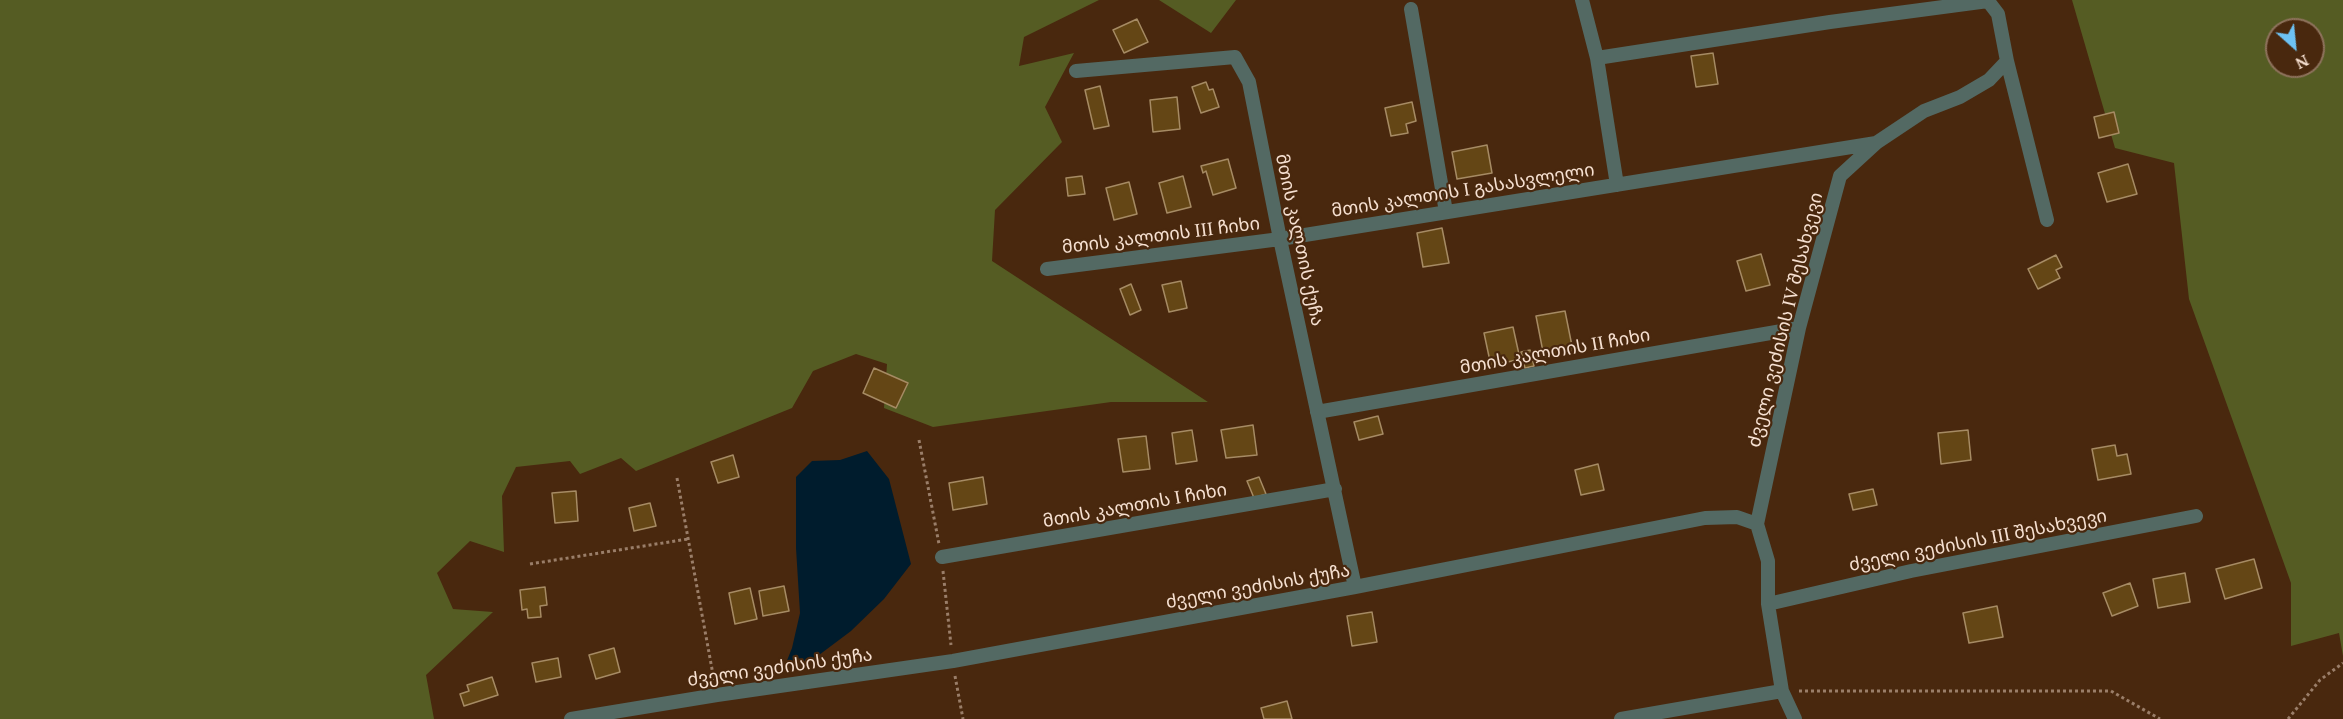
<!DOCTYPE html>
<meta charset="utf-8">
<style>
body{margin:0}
#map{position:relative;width:2343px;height:719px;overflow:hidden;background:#49280e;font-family:"PT Serif",serif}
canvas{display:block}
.north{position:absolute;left:2265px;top:18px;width:60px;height:60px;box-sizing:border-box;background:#49280e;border:2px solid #8e725c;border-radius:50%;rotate:153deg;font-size:16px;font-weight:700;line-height:24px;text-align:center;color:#f6e0d1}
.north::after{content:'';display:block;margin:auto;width:21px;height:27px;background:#6dc2f3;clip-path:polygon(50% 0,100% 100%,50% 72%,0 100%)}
</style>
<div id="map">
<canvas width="2343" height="719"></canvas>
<div class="north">N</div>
</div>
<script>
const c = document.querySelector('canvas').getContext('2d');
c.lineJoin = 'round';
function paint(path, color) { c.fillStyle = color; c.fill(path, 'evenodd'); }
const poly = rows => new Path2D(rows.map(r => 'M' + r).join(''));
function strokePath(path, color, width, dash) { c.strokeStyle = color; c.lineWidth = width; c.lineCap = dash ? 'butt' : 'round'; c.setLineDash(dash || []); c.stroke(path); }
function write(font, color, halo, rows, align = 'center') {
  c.font = font + ' "PT Serif","Noto Sans Georgian",serif'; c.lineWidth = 4.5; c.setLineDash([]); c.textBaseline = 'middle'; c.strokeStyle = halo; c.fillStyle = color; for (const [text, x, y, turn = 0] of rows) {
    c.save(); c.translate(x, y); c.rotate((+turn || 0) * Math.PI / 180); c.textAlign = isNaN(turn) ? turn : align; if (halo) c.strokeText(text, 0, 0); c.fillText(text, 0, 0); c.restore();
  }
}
paint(poly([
 [0,0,1099,0,1024,37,1019,66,1074,53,1045,107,1062,142,995,210,992,261,1208,402,1111,402,933,427,884,408,887,364,856,354,813,371,792,408,636,471,621,458,580,474,570,461,516,467,502,496,504,552,470,541,437,573,453,609,493,612,426,675,434,719,0,719],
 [1159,0,1236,0,1211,33],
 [2072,0,2343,0,2343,656,2339,633,2291,646,2291,583,2189,299,2174,163,2115,148],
 [2277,30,2313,30,2313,66,2277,66]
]), '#555c23');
paint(poly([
 [867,451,889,479,911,564,884,599,851,631,815,658,784,668,792,648,800,613,796,548,796,477,812,461,840,460]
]), '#001c2d');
const building = poly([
 [1137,19,1148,42,1124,53,1113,30,1137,19],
 [1713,53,1718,84,1696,87,1691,56,1713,53],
 [1206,82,1209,90,1213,89,1219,107,1201,113,1192,87,1206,82],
 [1100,86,1109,126,1094,129,1085,90,1100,86],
 [1177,97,1180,129,1153,132,1150,100,1177,97],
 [1412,102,1416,121,1406,124,1408,133,1391,136,1385,108,1412,102],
 [2114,112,2119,133,2099,138,2094,117,2114,112],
 [1487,145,1492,173,1457,179,1452,152,1487,145],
 [1228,159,1236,188,1213,195,1206,171,1203,173,1201,166,1228,159],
 [2128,164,2137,194,2107,202,2098,173,2128,164],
 [1082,176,1085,194,1068,196,1066,178,1082,176],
 [1183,176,1191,207,1167,213,1159,183,1183,176],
 [1129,182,1137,214,1114,220,1106,188,1129,182],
 [1442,228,1449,263,1423,267,1417,233,1442,228],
 [1761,254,1770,285,1746,291,1737,261,1761,254],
 [2056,255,2062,267,2056,270,2060,278,2038,289,2028,269,2056,255],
 [1181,281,1187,308,1169,312,1162,285,1181,281],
 [1131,284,1141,310,1130,315,1120,289,1131,284],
 [1565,311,1573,351,1544,357,1536,316,1565,311],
 [1513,327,1520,359,1491,366,1484,333,1513,327],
 [1530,350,1534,366,1525,368,1521,352,1530,350],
 [874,368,908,383,896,408,863,393,874,368],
 [1378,416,1383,434,1359,440,1354,422,1378,416],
 [1253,425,1257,455,1226,458,1221,430,1253,425],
 [1192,430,1197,461,1176,464,1172,433,1192,430],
 [1968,430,1971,460,1941,464,1938,433,1968,430],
 [1146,436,1150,469,1123,472,1118,439,1146,436],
 [2115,445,2117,456,2127,454,2131,474,2098,480,2092,449,2115,445],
 [733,455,739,477,718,483,711,462,733,455],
 [1598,464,1604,490,1581,495,1575,470,1598,464],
 [983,477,987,504,953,510,949,483,983,477],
 [1259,477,1266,494,1254,498,1247,481,1259,477],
 [1873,489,1877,505,1853,510,1849,494,1873,489],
 [576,491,578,521,555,523,552,493,576,491],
 [650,503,656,526,634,531,629,508,650,503],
 [2254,559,2262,588,2225,599,2216,569,2254,559],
 [2185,573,2190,602,2158,608,2153,579,2185,573],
 [2130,583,2138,606,2112,616,2103,593,2130,583],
 [784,586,789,611,763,616,759,591,784,586],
 [545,587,547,605,540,606,541,617,528,618,527,609,522,610,520,590,545,587],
 [750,588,757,619,735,624,729,593,750,588],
 [1997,606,2003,637,1969,643,1963,613,1997,606],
 [1372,612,1377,642,1352,646,1347,616,1372,612],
 [614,648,620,672,596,679,589,655,614,648],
 [558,658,561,677,536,682,532,663,558,658],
 [492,677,498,695,464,706,460,694,469,691,467,685,492,677],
 [1287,701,1292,719,1264,719,1261,708,1287,701]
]);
paint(building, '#644615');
strokePath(building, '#a68b64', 1.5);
strokePath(poly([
 [919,440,939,544],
 [677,478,714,680],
 [530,564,688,539],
 [943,571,951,645],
 [955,676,963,719],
 [1799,691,2111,691,2160,719],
 [2288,719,2320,680,2343,663]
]), '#9a7e69', 3, [3, 3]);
strokePath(poly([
 [1582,0,1597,58,1617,185],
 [1411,9,1446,212],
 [1597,58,1830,22,1988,1,1998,14,2007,61,1989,80,1960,97,1924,111,1876,143,1840,176,1799,328,1757,524],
 [2007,61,2047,220],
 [1076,71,1235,57,1249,82,1280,239,1355,587],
 [1047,269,1280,239,1876,143],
 [1317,412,1799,328],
 [942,557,1335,489],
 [1768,604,1911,571,2196,516],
 [571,719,717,695,953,661,1355,587,1705,518,1737,517,1757,524,1768,561,1768,604,1782,691,1795,719],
 [1621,719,1782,691]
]), '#536963', 14);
write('18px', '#f6e0d1', '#49280e', [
 ["მთის კალთის I გასასვლელი",1463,191,-9],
 ["მთის კალთის III ჩიხი",1161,236,-7],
 ["მთის კალთის ქუჩა",1299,240,78],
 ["ძველი ვეძისის IV შესახვევი",1786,320,-76],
 ["მთის კალთის II ჩიხი",1555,352,-10],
 ["მთის კალთის I ჩიხი",1135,506,-10],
 ["ძველი ვეძისის III შესახვევი",1978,541,-11],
 ["ძველი ვეძისის ქუჩა",1258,587,-10],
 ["ძველი ვეძისის ქუჩა",780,668,-8]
]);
</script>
